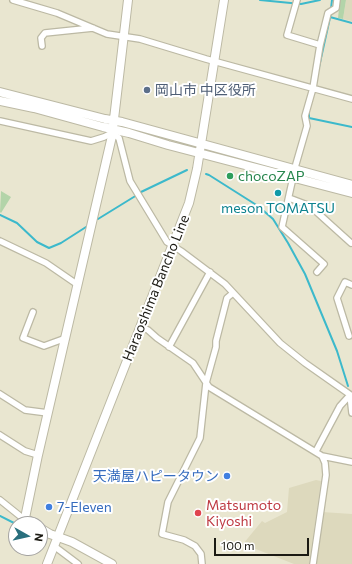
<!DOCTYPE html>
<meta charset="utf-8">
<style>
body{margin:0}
#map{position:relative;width:352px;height:564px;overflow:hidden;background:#e9e6d0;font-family:Commissioner,sans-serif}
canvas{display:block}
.north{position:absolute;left:8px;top:516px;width:40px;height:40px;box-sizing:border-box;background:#fff;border:1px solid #a4a3a1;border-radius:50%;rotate:98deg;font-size:11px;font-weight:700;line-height:16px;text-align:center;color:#1b1a13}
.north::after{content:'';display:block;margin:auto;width:14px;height:18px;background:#296f7d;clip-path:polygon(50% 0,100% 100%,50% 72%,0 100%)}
.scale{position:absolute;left:214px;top:538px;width:95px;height:18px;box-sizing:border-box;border:2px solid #1b1a13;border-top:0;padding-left:5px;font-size:12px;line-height:14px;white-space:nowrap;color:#1b1a13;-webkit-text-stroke:3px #fff;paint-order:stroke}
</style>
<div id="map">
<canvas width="352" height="564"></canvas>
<div class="north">N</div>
<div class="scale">100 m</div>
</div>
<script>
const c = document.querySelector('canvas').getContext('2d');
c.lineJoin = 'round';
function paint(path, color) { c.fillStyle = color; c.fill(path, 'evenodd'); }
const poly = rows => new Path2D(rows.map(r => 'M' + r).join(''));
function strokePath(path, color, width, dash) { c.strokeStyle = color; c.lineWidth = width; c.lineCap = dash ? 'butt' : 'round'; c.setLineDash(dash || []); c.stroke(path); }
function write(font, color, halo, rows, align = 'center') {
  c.font = font + ' Commissioner,"Noto Sans JP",sans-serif'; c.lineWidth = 4; c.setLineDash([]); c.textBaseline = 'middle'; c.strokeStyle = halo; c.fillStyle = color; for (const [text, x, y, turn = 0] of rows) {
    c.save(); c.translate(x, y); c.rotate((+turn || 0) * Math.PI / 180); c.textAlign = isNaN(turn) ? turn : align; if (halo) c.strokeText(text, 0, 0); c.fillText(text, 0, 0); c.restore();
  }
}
paint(poly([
 [346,0,352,0,352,21,343,19],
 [316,480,321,481,309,564,294,564,243,544,262,521,265,523,287,512,289,488],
 [322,512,352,514,352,564,315,564]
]), '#ddd9bd');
paint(poly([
 [340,0,346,0,343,19,338,18],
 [1,191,11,197,1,213,0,212]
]), '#b3d4a9');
strokePath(poly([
 [260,0,301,4,320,0],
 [331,9,332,0],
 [330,17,352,23],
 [319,67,331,13],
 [309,111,309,118,352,127],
 [206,174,209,175,258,206,273,219,288,243,305,274,337,351,348,386],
 [141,192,187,170],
 [0,215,17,223,37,242,49,248,61,243,86,227],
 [98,219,137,195],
 [0,516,16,524]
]), '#3cb9cb', 2);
const street = poly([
 [13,0,57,13,107,34,140,39,206,59,352,99],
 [297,0,287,35,320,45],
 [42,46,41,38,45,33,93,28],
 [0,121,91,141,104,137,112,133,119,138,130,181,167,242,181,251,225,284,280,343,305,363,352,396],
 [289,198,310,206,351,243],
 [0,241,46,263,78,285],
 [317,272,324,264,282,227,296,164,307,126,305,116,313,88,320,45,328,13,336,8,337,0],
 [33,312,23,338,44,346,66,338],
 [140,327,148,330,157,338,193,363,209,387,322,456,325,463,326,475,313,564],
 [349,336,337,298,345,282,352,285],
 [169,347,210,272],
 [0,394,25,410,48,413],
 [350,395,352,413],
 [0,435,25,451,38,455],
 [316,451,340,406,350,395],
 [322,456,352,462],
 [0,500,20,516,25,518],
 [54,546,78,564],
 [202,564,201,554,195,546,184,540,162,534,168,502,200,438,206,383,216,347,216,341,227,298,233,293]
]);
const secondary = poly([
 [0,92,105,119,122,122,352,185],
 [0,101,34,108,103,127,129,133,168,145,352,193],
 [34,524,25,518,38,455,112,136,128,0],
 [40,528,50,534,72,542,112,564],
 [47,564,189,203,197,169,224,0]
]);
strokePath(street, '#bcb9a4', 8);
strokePath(secondary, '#bcb9a4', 10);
strokePath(street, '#fff', 5.5);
strokePath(secondary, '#fff', 8);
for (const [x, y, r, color] of [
 [147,90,4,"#5c6f8a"],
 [230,176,4,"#2e9e5b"],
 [278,193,4,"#0f9aa8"],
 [227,476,4,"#3f7fe0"],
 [49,507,4,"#3f7fe0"],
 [198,513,4,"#e0444e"]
]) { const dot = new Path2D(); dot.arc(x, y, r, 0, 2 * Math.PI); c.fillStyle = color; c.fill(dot); strokePath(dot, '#fff', 1.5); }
write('14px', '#4e5e75', '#fff', [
 ["岡山市 中区役所",155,90]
], 'left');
write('14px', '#27864d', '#fff', [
 ["chocoZAP",238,176]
], 'left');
write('14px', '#0d838f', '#fff', [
 ["meson TOMATSU",278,208]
]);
write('14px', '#1b1a13', '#fff', [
 ["Haraoshima Bancho Line",156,288,-68]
]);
write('14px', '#366cbe', '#fff', [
 ["天満屋ハピータウン",219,476],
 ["7-Eleven",57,507,"left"]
], 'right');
write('14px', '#be3a42', '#fff', [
 ["Matsumoto",206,505],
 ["Kiyoshi",206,521]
], 'left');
</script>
